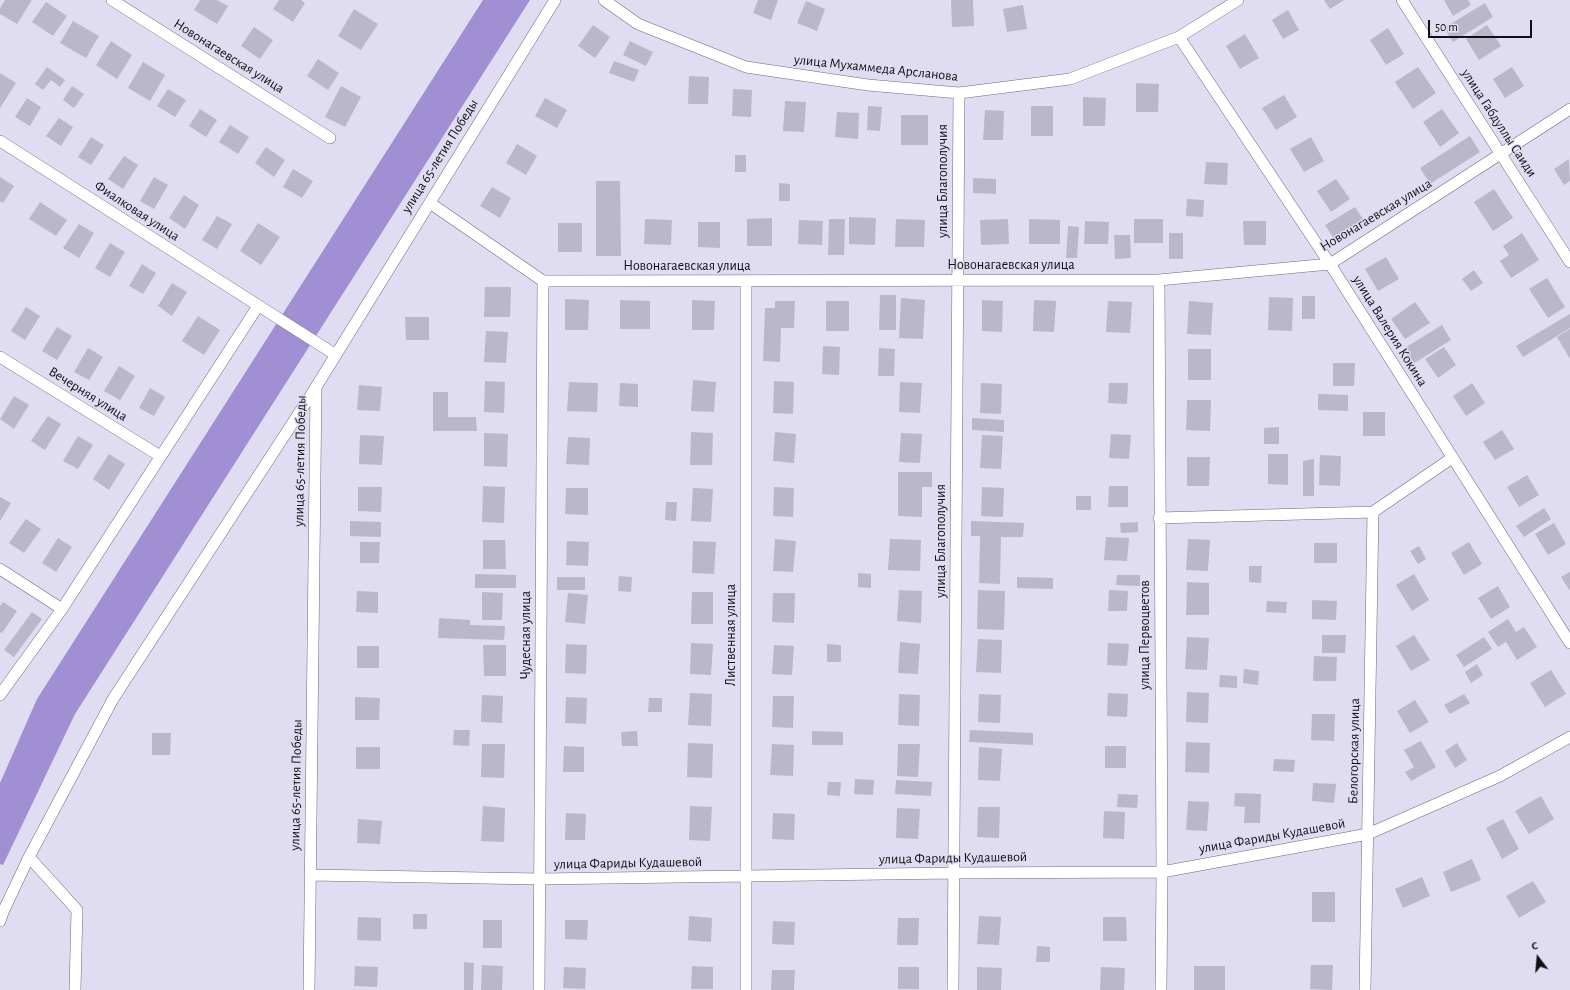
<!DOCTYPE html>
<meta charset="utf-8">
<style>
body{margin:0}
#map{position:relative;width:1570px;height:990px;overflow:hidden;background:#e0dcf1;font-family:"Alegreya Sans",sans-serif}
canvas{display:block}
.north{position:absolute;left:1518px;top:938px;width:40px;height:40px;-webkit-text-stroke:3px #e0dcf1;paint-order:stroke;rotate:344deg;font-size:11px;font-weight:700;line-height:16px;text-align:center;color:#110f16}
.north::after{content:'';display:block;margin:auto;width:14px;height:18px;background:#110f16;clip-path:polygon(50% 0,100% 100%,50% 72%,0 100%)}
.scale{position:absolute;left:1428px;top:20px;width:104px;height:18px;box-sizing:border-box;border:2px solid #110f16;border-top:0;padding-left:5px;font-size:12px;line-height:14px;white-space:nowrap;color:#110f16;-webkit-text-stroke:3px #e0dcf1;paint-order:stroke}
</style>
<div id="map">
<canvas width="1570" height="990"></canvas>
<div class="north">С</div>
<div class="scale">50 m</div>
</div>
<script>
const c = document.querySelector('canvas').getContext('2d');
c.lineJoin = 'round';
function paint(path, color) { c.fillStyle = color; c.fill(path, 'evenodd'); }
const poly = rows => new Path2D(rows.map(r => 'M' + r).join(''));
function strokePath(path, color, width, dash) { c.strokeStyle = color; c.lineWidth = width; c.lineCap = dash ? 'butt' : 'round'; c.setLineDash(dash || []); c.stroke(path); }
function write(font, color, halo, rows, align = 'center') {
  c.font = font + ' "Alegreya Sans",sans-serif'; c.lineWidth = 3; c.setLineDash([]); c.textBaseline = 'middle'; c.strokeStyle = halo; c.fillStyle = color; for (const [text, x, y, turn = 0] of rows) {
    c.save(); c.translate(x, y); c.rotate((+turn || 0) * Math.PI / 180); c.textAlign = isNaN(turn) ? turn : align; if (halo) c.strokeText(text, 0, 0); c.fillText(text, 0, 0); c.restore();
  }
}
paint(poly([
 [483,0,530,0,75,714,3,865,0,864,0,783,37,699]
]), '#a08fd2');
paint(poly([
 [5,0,32,0,17,24,0,14,0,8],
 [200,0,217,0,228,6,217,24,194,10],
 [279,0,301,0,305,3,293,22,273,9],
 [758,0,778,0,771,20,753,13],
 [951,0,973,0,974,26,952,27],
 [1324,0,1344,0,1330,9],
 [1444,0,1468,0,1471,5,1453,16],
 [806,1,825,9,817,31,797,23],
 [46,2,67,16,53,36,32,22],
 [1485,3,1493,17,1453,42,1444,28],
 [1023,5,1027,29,1007,32,1003,9],
 [354,9,378,24,361,50,338,36],
 [1288,10,1299,30,1283,39,1272,20],
 [73,21,99,36,86,58,60,43],
 [593,25,610,37,595,58,578,46],
 [1487,25,1501,46,1479,60,1466,39],
 [254,27,273,40,260,59,241,46],
 [1388,28,1404,54,1386,65,1370,40],
 [1245,34,1259,58,1240,69,1226,46],
 [111,41,132,55,117,79,96,65],
 [630,41,653,52,646,66,623,55],
 [318,59,339,73,328,90,307,76],
 [614,61,639,70,634,82,609,73],
 [143,62,165,75,150,101,128,88],
 [47,67,65,80,60,87,51,80,43,90,35,84],
 [1418,67,1436,93,1413,109,1395,82],
 [1512,67,1524,86,1505,98,1493,79],
 [0,73,16,83,0,108],
 [689,76,709,77,708,104,688,104],
 [1136,83,1159,84,1158,112,1136,112],
 [72,86,84,94,74,108,63,100],
 [341,86,361,97,345,127,325,117],
 [168,89,186,100,175,117,157,106],
 [733,89,752,90,751,117,732,116],
 [1284,95,1297,117,1276,130,1262,108],
 [1083,97,1106,98,1105,126,1083,126],
 [27,98,41,107,30,126,15,117],
 [545,98,567,110,557,128,535,116],
 [785,101,806,102,804,132,783,131],
 [868,106,882,107,880,131,867,130],
 [1031,106,1053,106,1053,136,1031,136],
 [200,109,217,120,206,137,189,126],
 [1442,109,1459,133,1440,147,1423,122],
 [985,110,1004,111,1003,140,983,140],
 [837,112,859,113,858,139,835,137],
 [901,115,928,115,928,145,901,145],
 [59,118,73,127,61,146,46,136],
 [230,125,249,137,238,154,219,142],
 [1470,136,1480,152,1430,184,1420,168],
 [91,137,104,145,91,165,78,157],
 [1311,137,1324,161,1304,172,1290,149],
 [517,144,537,156,526,175,506,163],
 [266,147,285,160,274,177,255,163],
 [735,155,746,155,746,172,735,172],
 [124,156,138,165,123,189,108,179],
 [1569,159,1570,181,1564,185,1554,169],
 [1206,162,1228,163,1227,185,1204,184],
 [293,169,313,181,302,198,283,187],
 [0,177,14,186,3,203,0,201],
 [154,177,168,185,154,209,140,201],
 [973,178,996,179,996,194,973,193],
 [1336,179,1350,199,1331,212,1317,191],
 [596,181,620,181,621,256,596,256],
 [779,183,790,184,790,201,779,201],
 [492,187,511,198,500,218,480,206],
 [1494,189,1513,218,1493,231,1474,202],
 [184,195,199,205,185,229,169,218],
 [1187,199,1204,200,1203,217,1186,216],
 [40,202,67,220,56,236,29,219],
 [1355,207,1367,225,1337,243,1325,225],
 [217,216,232,224,217,249,202,240],
 [849,217,876,218,875,245,849,244],
 [772,218,772,246,747,246,747,219],
 [645,219,672,220,671,245,644,244],
 [829,219,845,219,844,255,828,255],
 [896,219,925,220,924,247,895,247],
 [1008,219,1009,244,981,245,980,220],
 [1029,219,1060,220,1060,244,1029,244],
 [1134,219,1163,219,1163,243,1134,243],
 [799,220,823,221,822,245,798,244],
 [1085,221,1109,222,1108,244,1084,244],
 [1243,221,1266,221,1266,245,1244,245],
 [698,222,720,222,720,248,698,247],
 [258,223,280,237,261,265,240,251],
 [558,223,582,223,582,252,558,252],
 [79,224,94,233,79,258,63,248],
 [1068,226,1079,227,1077,258,1066,258],
 [1169,233,1183,233,1183,259,1169,259],
 [1522,233,1539,260,1511,278,1500,261,1509,255,1503,246],
 [1114,235,1130,235,1131,258,1115,259],
 [110,243,125,252,110,277,95,268],
 [1386,257,1399,279,1378,291,1365,269],
 [142,264,156,273,143,294,129,286],
 [1474,270,1483,283,1471,291,1462,279],
 [1547,278,1565,307,1548,318,1529,289],
 [172,283,187,292,172,316,158,306],
 [485,287,511,287,510,317,484,317],
 [880,295,896,295,896,330,879,330],
 [1302,296,1315,296,1315,319,1302,319],
 [1269,297,1293,298,1292,331,1268,330],
 [901,298,925,300,923,339,899,338],
 [565,299,589,300,588,330,565,330],
 [620,300,650,301,650,329,620,329],
 [692,300,715,301,714,330,692,330],
 [982,300,1003,301,1002,332,982,331],
 [1034,300,1056,301,1054,332,1033,331],
 [775,301,795,301,794,328,781,328,780,362,763,361,765,308,775,308],
 [826,301,849,301,849,331,826,331],
 [1108,301,1132,302,1130,333,1106,332],
 [1189,301,1213,303,1211,335,1187,334],
 [1415,302,1430,323,1405,339,1391,319],
 [26,307,40,316,25,340,11,331],
 [1570,314,1570,328,1523,357,1516,346],
 [198,316,220,330,204,355,182,341],
 [405,317,429,317,429,340,406,340],
 [1442,325,1451,340,1413,364,1403,349],
 [57,327,72,336,57,360,42,351],
 [1570,329,1570,359,1557,337],
 [486,331,508,332,506,363,484,362],
 [823,346,840,347,839,375,822,374],
 [1444,347,1456,365,1438,378,1425,359],
 [88,348,103,357,89,380,74,372],
 [879,348,895,349,894,376,878,376],
 [1188,349,1211,349,1211,380,1188,380],
 [1333,363,1355,363,1354,386,1333,386],
 [119,366,135,376,120,400,104,391],
 [693,380,716,382,714,412,691,411],
 [485,381,505,382,504,413,484,412],
 [774,381,794,382,793,414,773,413],
 [569,382,598,383,597,412,567,411],
 [900,382,922,383,920,413,899,412],
 [620,383,638,384,638,407,619,406],
 [981,383,1002,384,1001,414,980,413],
 [1109,383,1128,383,1127,404,1108,403],
 [1472,383,1485,403,1466,416,1453,396],
 [359,385,382,387,380,411,357,410],
 [150,388,165,397,154,416,139,408],
 [433,392,448,392,448,417,476,417,477,431,433,431],
 [1318,394,1348,395,1348,411,1318,410],
 [14,396,29,405,14,429,0,419],
 [1187,400,1211,400,1210,431,1186,430],
 [1363,412,1385,412,1385,436,1363,436],
 [48,416,61,424,45,450,31,441],
 [972,418,1004,420,1004,432,972,430],
 [1279,427,1279,444,1264,444,1264,428],
 [1502,430,1514,449,1495,460,1483,442],
 [691,432,713,433,712,465,690,465],
 [775,432,796,434,794,463,773,461],
 [484,433,508,434,507,467,484,466],
 [901,433,922,434,920,463,899,462],
 [1111,434,1131,435,1129,459,1109,458],
 [360,435,384,436,382,465,359,464],
 [982,435,1003,436,1001,469,980,468],
 [78,436,93,445,78,469,63,461],
 [568,437,590,438,589,465,566,464],
 [109,454,125,464,109,490,93,479],
 [1268,454,1288,454,1288,485,1268,484],
 [1320,455,1341,456,1340,486,1319,485],
 [1187,457,1210,457,1209,486,1187,486],
 [1314,459,1314,496,1303,496,1303,461],
 [898,472,932,472,932,487,922,487,922,517,898,516],
 [1527,475,1539,495,1519,507,1507,487],
 [483,486,505,487,504,523,482,522],
 [1109,486,1128,486,1128,507,1108,507],
 [358,487,382,487,381,512,358,511],
 [774,487,794,488,793,517,773,516],
 [982,487,1004,488,1003,517,981,516],
 [566,488,588,488,588,515,565,514],
 [693,488,713,489,711,522,691,521],
 [1076,496,1091,496,1091,510,1076,510],
 [0,497,11,503,0,521],
 [666,502,677,502,676,521,665,520],
 [1544,508,1551,519,1524,537,1516,526],
 [26,519,41,529,24,553,9,543],
 [350,521,381,522,381,537,350,536],
 [971,521,1024,523,1023,537,1001,537,1000,584,979,583,980,536,971,536],
 [1138,522,1138,532,1121,533,1120,523],
 [1554,523,1566,544,1548,555,1535,534],
 [1106,537,1129,538,1127,561,1104,560],
 [58,538,72,547,56,572,42,563],
 [775,539,796,541,793,572,773,571],
 [890,539,921,540,920,571,888,570],
 [1188,539,1210,540,1208,571,1186,570],
 [483,540,505,540,506,569,483,569],
 [567,541,589,542,588,566,566,565],
 [693,541,716,542,714,574,692,573],
 [360,542,380,542,379,563,360,563],
 [1469,542,1482,564,1464,575,1451,553],
 [1314,543,1337,543,1337,563,1314,563],
 [1419,546,1426,559,1418,564,1410,551],
 [1249,566,1262,566,1261,583,1249,582],
 [1570,572,1570,591,1561,577],
 [858,573,871,574,871,588,858,587],
 [475,574,516,575,516,588,475,588],
 [1414,574,1429,600,1412,611,1396,585],
 [1117,575,1140,575,1140,586,1116,585],
 [619,576,632,577,631,592,618,591],
 [557,577,585,577,585,590,557,590],
 [1017,577,1053,578,1053,589,1017,588],
 [1187,582,1209,583,1209,615,1186,615],
 [1498,586,1510,607,1491,619,1478,598],
 [899,590,922,591,921,623,897,621],
 [978,590,1005,591,1004,630,977,629],
 [1109,590,1128,591,1127,611,1108,611],
 [357,591,378,592,378,613,356,612],
 [482,592,503,593,502,620,482,620],
 [692,592,713,592,713,624,691,624],
 [568,593,588,595,585,624,565,622],
 [773,593,795,593,794,623,772,622],
 [1312,600,1337,601,1336,620,1312,619],
 [1267,601,1287,602,1286,613,1266,612],
 [3,602,17,611,2,633,0,632,0,606],
 [32,612,42,619,14,657,4,650],
 [439,618,470,620,470,625,505,626,504,640,438,638],
 [1508,619,1516,632,1524,627,1537,647,1517,660,1506,642,1498,647,1488,632],
 [1322,635,1346,635,1345,653,1322,653],
 [1414,635,1430,660,1411,671,1396,646],
 [1187,637,1209,638,1207,670,1185,669],
 [1484,637,1492,649,1464,667,1456,655],
 [978,639,1002,640,1001,673,976,672],
 [900,642,920,644,918,674,898,673],
 [691,643,713,644,711,675,690,674],
 [1108,643,1129,644,1127,666,1107,665],
 [566,644,587,645,586,674,565,673],
 [827,644,841,645,841,662,827,662],
 [483,645,506,645,506,676,484,676],
 [774,645,794,646,792,675,772,674],
 [357,646,379,646,379,668,357,668],
 [1314,656,1337,657,1336,681,1313,681],
 [1477,664,1483,675,1471,683,1465,672],
 [1244,669,1259,671,1258,685,1243,683],
 [1551,670,1566,694,1545,707,1530,683],
 [1220,675,1237,676,1237,688,1219,687],
 [1187,692,1209,693,1208,723,1186,722],
 [690,693,712,694,711,726,688,725],
 [1108,693,1128,694,1127,717,1107,716],
 [899,694,920,695,919,726,898,725],
 [979,694,1001,695,1000,723,978,722],
 [1464,694,1470,703,1450,714,1444,705],
 [482,695,503,696,502,723,481,722],
 [773,696,794,696,793,728,772,727],
 [355,697,380,698,379,720,355,720],
 [566,697,587,698,586,724,565,723],
 [649,698,662,698,662,712,648,712],
 [1415,700,1429,722,1410,733,1397,711],
 [1312,714,1335,714,1334,741,1311,740],
 [454,730,470,730,469,746,453,745],
 [970,730,1033,733,1033,745,969,742],
 [637,731,638,746,622,746,621,732],
 [812,731,843,732,843,745,812,745],
 [152,733,171,733,170,755,152,755],
 [1421,741,1436,767,1411,781,1405,772,1414,767,1404,750],
 [1186,742,1210,743,1209,773,1185,772],
 [688,743,713,744,712,778,687,777],
 [1457,743,1467,760,1455,768,1445,751],
 [482,744,505,744,504,778,481,777],
 [772,744,794,745,793,776,770,775],
 [898,744,920,744,918,777,897,776],
 [564,746,584,747,584,772,563,772],
 [1105,746,1126,746,1126,768,1105,768],
 [356,747,380,747,380,769,356,769],
 [979,747,1002,749,1000,781,978,780],
 [1274,759,1295,760,1294,772,1273,771],
 [855,779,874,780,873,795,854,794],
 [896,780,932,782,931,796,895,794],
 [828,782,841,782,840,796,827,795],
 [1313,783,1336,784,1334,803,1312,801],
 [1235,793,1261,794,1260,823,1244,823,1245,807,1234,806],
 [1118,794,1138,795,1137,808,1117,807],
 [1541,796,1554,819,1529,834,1515,811],
 [1188,801,1209,802,1207,831,1186,830],
 [483,806,505,808,504,842,481,841],
 [690,806,712,807,710,841,689,840],
 [978,807,1000,807,999,838,977,837],
 [897,808,920,809,918,839,896,838],
 [1104,811,1125,812,1124,839,1103,838],
 [566,813,586,814,585,840,565,840],
 [773,813,795,814,794,840,772,839],
 [358,819,382,821,380,844,357,843],
 [1503,819,1519,849,1502,859,1486,828],
 [1472,859,1481,880,1451,892,1443,872],
 [1422,877,1430,896,1403,908,1395,889],
 [1533,881,1546,902,1519,918,1506,896],
 [1312,892,1335,892,1335,922,1312,922],
 [413,914,427,914,427,929,413,929],
 [689,916,712,918,711,942,688,940],
 [979,916,1001,917,999,945,977,944],
 [358,917,381,918,381,941,357,940],
 [1103,917,1126,917,1127,941,1103,941],
 [898,918,919,918,918,945,897,945],
 [483,920,502,920,502,948,483,948],
 [565,920,588,920,587,940,565,939],
 [773,921,795,922,794,945,772,944],
 [1037,946,1050,947,1050,962,1036,962],
 [464,962,474,963,473,990,464,990],
 [482,965,503,966,502,990,481,990],
 [1311,965,1333,965,1332,990,1310,989],
 [355,966,378,967,377,987,354,986],
 [692,966,713,967,713,989,691,989],
 [1194,966,1225,966,1225,990,1194,990],
 [564,967,586,968,585,989,563,988],
 [898,967,919,967,919,989,898,989],
 [977,967,1002,968,1001,990,977,990],
 [1101,967,1125,968,1124,990,1100,990],
 [772,970,795,970,794,990,771,990]
]), '#bbb7cb');
const minor = poly([
 [112,0,330,138],
 [604,0,638,24,746,67,868,85,959,93,1070,79,1179,37,1238,0],
 [1402,0,1570,262],
 [1179,37,1330,264,1570,643],
 [0,141,336,355],
 [430,203,543,281,1159,280,1330,264,1570,109],
 [1159,280,1162,872,1161,990],
 [0,357,160,456],
 [1159,518,1373,512,1452,458],
 [0,569,62,609],
 [0,695,62,609,258,306],
 [29,857,77,910,75,990],
 [310,875,540,879,953,873,1162,872,1368,834,1500,776,1570,737],
 [0,921,3,912,29,857,113,699,316,387],
 [309,990,316,387,555,0],
 [539,990,543,281],
 [746,990,746,281],
 [953,990,959,93],
 [1365,990,1373,512]
]);
strokePath(minor, '#6d697c', 12);
strokePath(minor, '#fff', 11);
write('14px', '#110f16', '#e0dcf1', [
 ["Новонагаевская улица",229,56,32],
 ["улица Мухаммеда Арсланова",876,68,6],
 ["улица Габдуллы Саиди",1499,123,57],
 ["улица 65-летия Победы",440,156,-58],
 ["улица Благополучия",943,181,-90],
 ["Фиалковая улица",137,211,33],
 ["Новонагаевская улица",1376,215,-31],
 ["Новонагаевская улица",1011,265],
 ["Новонагаевская улица",687,266],
 ["улица Валерия Кокина",1390,331,58],
 ["Вечерняя улица",88,394,32],
 ["улица 65-летия Победы",300,461,-89],
 ["улица Благополучия",941,541,-90],
 ["Чудесная улица",526,635,-90],
 ["Лиственная улица",731,635,-90],
 ["улица Первоцветов",1145,635,-90],
 ["Белогорская улица",1354,751,-89],
 ["улица 65-летия Победы",296,785,-89],
 ["улица Фариды Кудашевой",1272,836,-10],
 ["улица Фариды Кудашевой",953,858,-1],
 ["улица Фариды Кудашевой",628,863,-1]
]);
</script>
